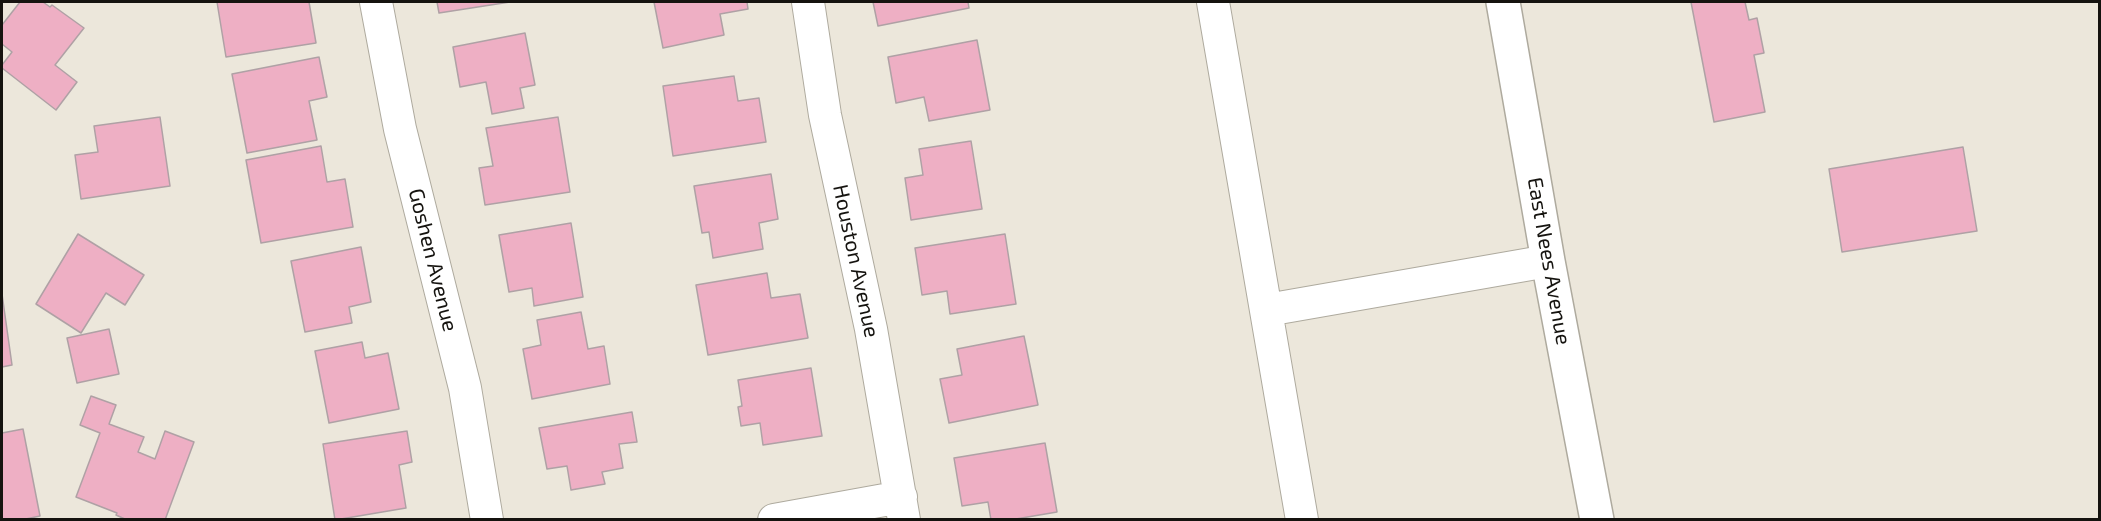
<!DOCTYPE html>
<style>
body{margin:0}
#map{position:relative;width:2101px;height:521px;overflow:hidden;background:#ece7db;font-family:"Exo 2",sans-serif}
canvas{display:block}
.frame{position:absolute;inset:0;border:3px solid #15130f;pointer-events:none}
</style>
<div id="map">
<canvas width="2101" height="521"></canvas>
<div class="frame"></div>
</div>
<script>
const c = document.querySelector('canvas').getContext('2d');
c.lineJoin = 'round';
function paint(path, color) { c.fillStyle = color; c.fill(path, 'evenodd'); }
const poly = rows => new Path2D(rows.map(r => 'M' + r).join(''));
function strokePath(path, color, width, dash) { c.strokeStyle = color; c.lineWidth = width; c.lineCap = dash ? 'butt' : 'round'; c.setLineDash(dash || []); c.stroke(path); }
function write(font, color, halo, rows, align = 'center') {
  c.font = font + ' "Exo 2",sans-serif'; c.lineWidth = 5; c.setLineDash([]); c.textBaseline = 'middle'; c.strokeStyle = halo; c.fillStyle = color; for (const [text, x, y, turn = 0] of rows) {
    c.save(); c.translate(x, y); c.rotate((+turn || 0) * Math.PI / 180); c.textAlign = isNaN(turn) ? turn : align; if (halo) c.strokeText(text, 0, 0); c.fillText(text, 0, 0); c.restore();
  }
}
const building = poly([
 [20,2,43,2,50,7,52,5,84,28,55,65,77,82,56,110,2,68,2,65,12,52,2,44,2,25,20,2],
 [217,2,309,2,316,43,226,57,217,2],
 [437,2,510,2,439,13,437,2],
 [654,2,747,2,748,9,720,14,724,35,663,48,654,2],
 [873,2,968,2,969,8,878,26,873,2],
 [1691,2,1745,2,1749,20,1757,18,1764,53,1754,55,1765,112,1714,122,1691,2],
 [525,33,535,85,520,88,524,108,492,114,486,82,460,87,453,47,525,33],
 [977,40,990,110,929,121,924,97,896,103,888,57,977,40],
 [319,57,327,97,309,101,317,140,247,153,232,74,319,57],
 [734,76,738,101,759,98,766,142,673,156,663,86,734,76],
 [160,117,170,186,81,199,75,155,98,152,94,126,160,117],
 [558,117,570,192,485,205,479,168,493,166,486,128,558,117],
 [971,141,982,209,911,220,905,178,923,175,919,149,971,141],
 [321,146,327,182,345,179,353,227,261,243,246,160,321,146],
 [1963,147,1977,231,1842,252,1829,169,1963,147],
 [771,174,778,219,759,223,763,249,713,258,709,232,702,233,694,186,771,174],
 [571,223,583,297,534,306,532,288,509,292,499,235,571,223],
 [78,234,144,275,125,305,106,293,81,333,36,304,78,234],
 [1005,234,1016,304,950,314,947,291,922,295,915,248,1005,234],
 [361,247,371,302,349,307,352,323,305,332,291,261,361,247],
 [767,273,771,298,800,294,808,338,708,355,696,285,767,273],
 [2,294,12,365,2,367,2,294],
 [581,312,588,349,604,346,610,384,532,399,523,349,541,345,537,320,581,312],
 [109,329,119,374,77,383,67,338,109,329],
 [1024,336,1038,405,949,423,940,379,962,375,957,349,1024,336],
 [362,342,365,358,388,353,399,409,329,423,315,351,362,342],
 [811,368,822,436,763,445,760,423,741,426,738,407,742,406,738,380,811,368],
 [91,396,116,405,109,424,144,437,138,452,155,459,165,431,194,442,165,520,127,520,116,515,117,513,76,497,100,433,80,425,91,396],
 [632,412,637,442,619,444,623,468,602,472,605,484,571,490,567,466,547,469,539,428,632,412],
 [23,429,40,516,21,520,2,520,2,433,23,429],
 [407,431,412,462,399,465,406,508,335,520,323,444,407,431],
 [1045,443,1057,512,1010,520,991,520,988,502,962,506,954,458,1045,443]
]);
paint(building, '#eeafc4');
strokePath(building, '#afa1a5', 1.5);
const minor = poly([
 [376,2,400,129,465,388,487,520],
 [808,2,825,115,871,329,904,520],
 [1213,2,1302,520],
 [1267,310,1548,261],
 [774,520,901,497]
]);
const major = poly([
 [1503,2,1548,261,1597,520]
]);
strokePath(minor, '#aeaa9e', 34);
strokePath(major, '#aeaa9e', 36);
strokePath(minor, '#fff', 32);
strokePath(major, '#fff', 33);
write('21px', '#15130f', '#fff', [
 ["Goshen Avenue",433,260,76],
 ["Houston Avenue",856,261,78],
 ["East Nees Avenue",1549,261,80]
]);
</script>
